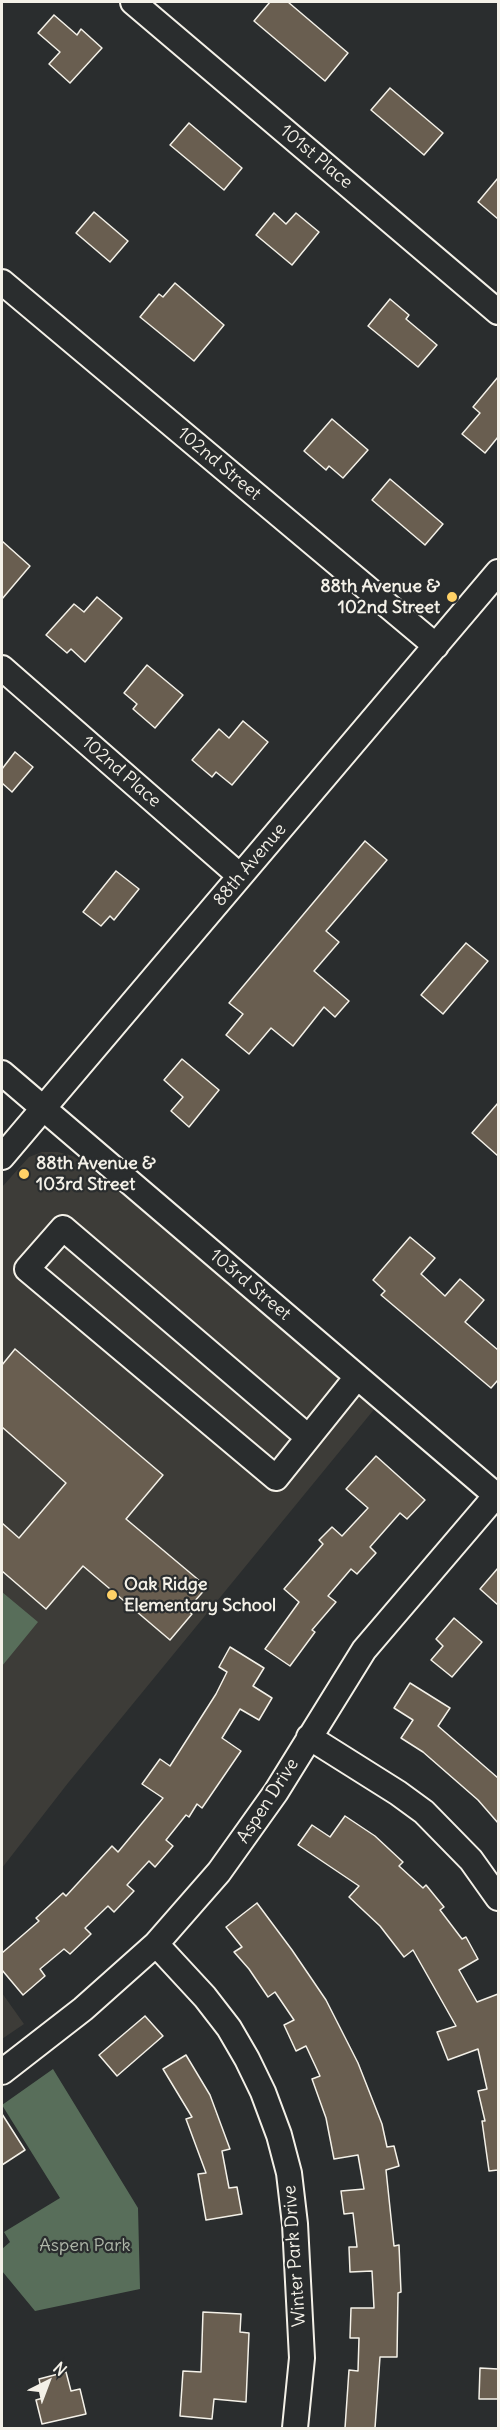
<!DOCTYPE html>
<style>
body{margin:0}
#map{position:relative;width:500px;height:2430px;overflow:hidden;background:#2a2d2e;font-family:Delius,sans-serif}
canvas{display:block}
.frame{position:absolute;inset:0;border:3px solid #f4f1e8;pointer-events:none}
.north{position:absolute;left:18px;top:2352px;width:60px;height:60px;-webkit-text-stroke:4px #2a2d2e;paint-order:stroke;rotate:42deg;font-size:16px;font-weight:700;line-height:24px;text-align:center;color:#f4f1e8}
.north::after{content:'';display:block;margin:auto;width:21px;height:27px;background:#f4f1e8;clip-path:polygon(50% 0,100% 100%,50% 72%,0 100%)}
</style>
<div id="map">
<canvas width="500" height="2430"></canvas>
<div class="frame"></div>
<div class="north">N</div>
</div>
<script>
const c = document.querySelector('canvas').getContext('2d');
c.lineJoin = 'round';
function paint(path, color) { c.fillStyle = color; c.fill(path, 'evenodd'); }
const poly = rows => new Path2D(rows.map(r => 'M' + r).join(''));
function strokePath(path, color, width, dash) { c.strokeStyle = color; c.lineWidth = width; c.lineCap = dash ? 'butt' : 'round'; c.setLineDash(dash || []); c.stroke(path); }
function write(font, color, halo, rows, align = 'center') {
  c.font = font + ' Delius,sans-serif'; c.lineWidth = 4.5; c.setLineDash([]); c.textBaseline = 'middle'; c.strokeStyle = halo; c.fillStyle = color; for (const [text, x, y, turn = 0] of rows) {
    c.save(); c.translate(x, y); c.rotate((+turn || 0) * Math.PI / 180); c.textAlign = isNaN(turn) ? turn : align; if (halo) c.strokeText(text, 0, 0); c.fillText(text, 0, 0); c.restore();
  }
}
paint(poly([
 [42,1152,58,1152,73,1156,125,1194,376,1407,68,1783,2,1868,2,1187,29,1157],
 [2,1993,24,2024,2,2039]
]), '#3d3c38');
paint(poly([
 [2,1592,38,1622,2,1666],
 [53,2069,138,2208,140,2289,35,2311,2,2271,2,2249,10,2242,4,2232,60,2198,2,2105]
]), '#586e5a');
const building = poly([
 [270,2,288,2,348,53,325,81,254,21,270,2],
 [54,15,77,35,81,29,102,48,70,83,49,64,60,52,38,33,54,15],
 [390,88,443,133,424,155,371,110,390,88],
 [189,123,242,168,224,190,170,145,189,123],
 [498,178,498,219,478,202,498,178],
 [94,212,128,241,110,262,76,233,94,212],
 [274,213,286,224,296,213,319,232,292,265,256,235,274,213],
 [175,283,224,325,194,361,140,317,159,294,163,297,175,283],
 [390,299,409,315,406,319,437,345,418,367,368,326,390,299],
 [498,377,498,437,485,453,462,434,480,413,473,407,498,377],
 [332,419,368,450,343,478,329,466,326,470,304,451,332,419],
 [390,479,443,524,425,545,372,500,390,479],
 [2,541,30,566,2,599,2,541],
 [97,597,122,618,85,662,71,649,67,653,46,635,74,604,84,612,97,597],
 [147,665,183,695,155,728,133,709,137,704,124,693,147,665],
 [243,721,268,742,232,785,216,772,212,777,192,760,219,729,229,738,243,721],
 [15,752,33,767,12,792,2,783,2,769,15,752],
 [365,841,387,860,326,931,339,942,314,971,349,1001,335,1017,324,1007,293,1046,271,1028,249,1054,226,1035,243,1014,229,1003,365,841],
 [116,871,139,889,114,920,110,916,101,926,83,912,116,871],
 [466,943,488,961,443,1014,421,995,466,943],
 [182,1059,219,1090,189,1127,171,1111,183,1097,164,1080,182,1059],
 [498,1103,498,1156,472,1133,498,1103],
 [410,1237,435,1258,421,1274,445,1296,460,1279,484,1300,465,1322,498,1350,498,1380,491,1388,381,1295,385,1291,373,1280,410,1237],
 [15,1349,163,1475,126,1519,207,1587,187,1610,192,1614,170,1640,83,1566,46,1609,2,1571,2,1523,19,1538,66,1483,2,1427,2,1365,15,1349],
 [376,1456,425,1500,407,1519,400,1513,370,1547,376,1553,357,1574,351,1569,328,1596,336,1602,312,1630,315,1632,290,1666,265,1649,299,1602,284,1589,323,1544,319,1540,332,1527,342,1536,368,1508,346,1489,376,1456],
 [498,1568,498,1605,480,1589,498,1568],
 [454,1618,482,1642,452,1677,431,1660,443,1646,436,1639,454,1618],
 [230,1647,264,1668,253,1686,272,1698,259,1720,240,1709,222,1738,241,1751,202,1808,197,1804,189,1817,186,1815,166,1840,173,1846,155,1867,149,1861,127,1885,134,1891,114,1912,108,1906,85,1928,91,1934,70,1954,64,1949,40,1969,45,1976,23,1995,2,1970,2,1953,39,1921,36,1918,63,1893,66,1896,112,1846,118,1852,163,1798,142,1784,160,1759,170,1766,216,1694,227,1672,219,1667,230,1647],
 [410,1683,450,1708,438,1726,498,1778,498,1823,478,1800,423,1752,401,1738,413,1720,394,1708,410,1683],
 [345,1816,375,1836,403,1862,399,1866,423,1888,426,1885,444,1907,440,1910,462,1939,466,1937,478,1959,459,1970,477,2002,498,1994,498,2170,489,2171,482,2121,485,2121,478,2091,487,2089,478,2049,448,2060,437,2032,456,2026,413,1950,404,1957,380,1926,349,1897,359,1886,298,1845,312,1825,330,1837,345,1816],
 [257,1903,292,1950,326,2000,358,2063,382,2124,387,2147,394,2146,399,2166,386,2170,394,2246,399,2245,401,2292,398,2293,397,2357,380,2357,375,2428,345,2428,349,2370,358,2371,359,2338,350,2338,351,2308,374,2308,372,2271,350,2272,349,2247,357,2247,353,2213,344,2214,341,2191,364,2189,358,2155,334,2159,326,2118,312,2079,320,2076,306,2046,296,2051,284,2025,294,2020,275,1992,268,1997,249,1969,234,1952,242,1947,226,1927,257,1903],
 [145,2016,163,2036,117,2076,99,2055,145,2016],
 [186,2055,210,2095,230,2149,222,2151,229,2188,237,2187,242,2214,206,2220,198,2174,206,2173,186,2119,192,2117,163,2069,186,2055],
 [2,2114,25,2150,2,2165,2,2114],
 [203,2312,241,2314,240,2332,249,2333,246,2402,214,2399,212,2419,180,2416,183,2371,201,2372,203,2312],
 [480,2368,498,2369,498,2399,479,2399,480,2368],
 [66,2372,71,2391,80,2389,86,2414,42,2424,36,2400,43,2398,39,2379,66,2372]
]);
paint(building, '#695e50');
strokePath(building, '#f4f1e8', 1.5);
const minor = poly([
 [133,2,498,312],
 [2,282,436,646],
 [2,668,240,876],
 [2,1073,498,1497],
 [2,1157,498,572],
 [308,1437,63,1228,27,1269,276,1478,357,1377],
 [309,1737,398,1793,424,1812,471,1860,498,1898],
 [156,1944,205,1997,229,2028,247,2059,263,2092,279,2135,289,2173,295,2224,302,2358,295,2428],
 [2,2072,83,2009,156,1944,219,1872,276,1792,364,1650,498,1493]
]);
strokePath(minor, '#f4f1e8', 28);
strokePath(minor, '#2a2d2e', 24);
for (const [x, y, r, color] of [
 [452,597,6,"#ffd166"],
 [24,1174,6,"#ffd166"],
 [112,1595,6,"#ffd166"]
]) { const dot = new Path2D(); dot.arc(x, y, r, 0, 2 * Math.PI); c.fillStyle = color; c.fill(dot); strokePath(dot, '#2a2d2e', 2); }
write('18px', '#f4f1e8', '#2a2d2e', [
 ["101st Place",316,157,40],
 ["102nd Street",219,464,40],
 ["102nd Place",121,772,41],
 ["88th Avenue",250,865,-50],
 ["103rd Street",250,1285,40],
 ["Aspen Drive",268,1801,-57],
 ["Winter Park Drive",295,2256,-94]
]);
write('bold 18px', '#f4f1e8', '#2a2d2e', [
 ["88th Avenue &",440,587,"right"],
 ["102nd Street",440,608,"right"],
 ["88th Avenue &",36,1164],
 ["103rd Street",36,1185],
 ["Oak Ridge",124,1585],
 ["Elementary School",124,1606]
], 'left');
write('18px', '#aeb6a8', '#2a2d2e', [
 ["Aspen Park",85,2246]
]);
</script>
